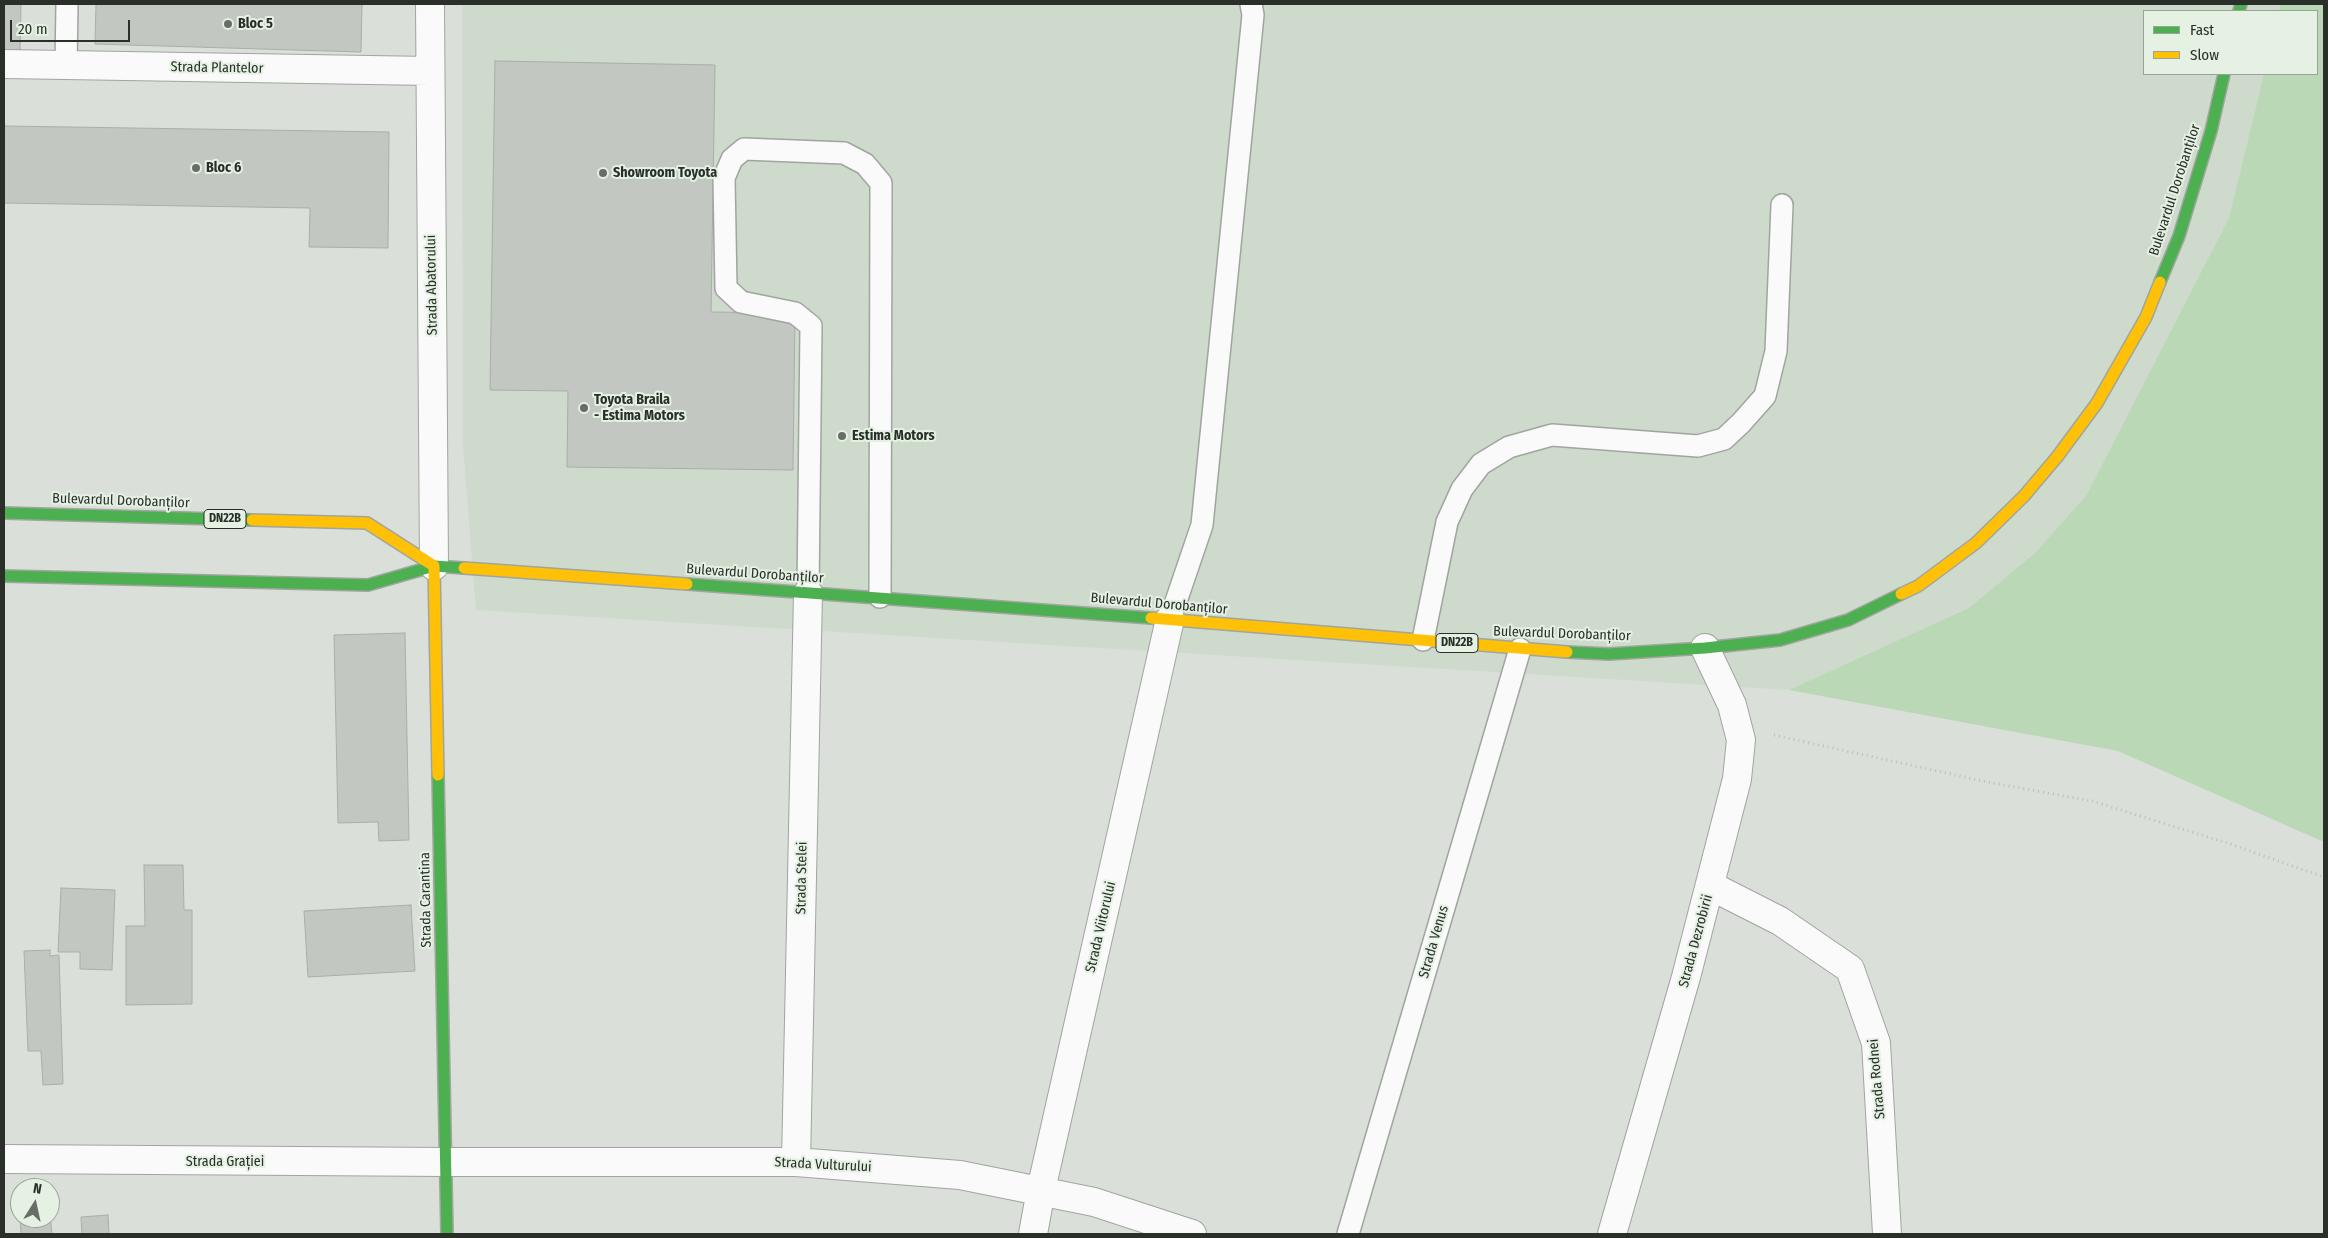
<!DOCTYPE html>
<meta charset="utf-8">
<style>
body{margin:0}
#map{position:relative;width:2328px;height:1238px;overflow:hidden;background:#dae0d9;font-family:"Fira Sans Condensed",sans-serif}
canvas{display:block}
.frame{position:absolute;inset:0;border:5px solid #2a2f2a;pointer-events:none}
.legend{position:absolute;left:2143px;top:10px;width:175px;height:65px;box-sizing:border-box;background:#e4f1e3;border:1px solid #9aa399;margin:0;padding:6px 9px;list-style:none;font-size:15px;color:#2a2f2a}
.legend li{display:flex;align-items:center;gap:10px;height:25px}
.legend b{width:25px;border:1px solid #9aa399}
.north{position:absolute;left:10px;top:1178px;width:50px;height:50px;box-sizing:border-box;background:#e4f1e3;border:1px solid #9aa399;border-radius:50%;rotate:10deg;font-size:14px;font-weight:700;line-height:20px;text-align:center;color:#2a2f2a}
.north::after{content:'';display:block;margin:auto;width:18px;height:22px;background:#686d67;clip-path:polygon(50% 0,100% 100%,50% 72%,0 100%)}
.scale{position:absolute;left:10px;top:20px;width:120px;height:22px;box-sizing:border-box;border:2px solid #2a2f2a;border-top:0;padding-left:6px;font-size:15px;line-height:18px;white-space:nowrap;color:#2a2f2a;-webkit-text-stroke:4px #e4f1e3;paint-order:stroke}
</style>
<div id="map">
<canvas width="2328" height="1238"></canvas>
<div class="frame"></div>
<ul class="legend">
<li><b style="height:6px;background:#4caf50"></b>Fast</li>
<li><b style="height:6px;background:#ffc107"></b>Slow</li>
</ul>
<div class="north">N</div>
<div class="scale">20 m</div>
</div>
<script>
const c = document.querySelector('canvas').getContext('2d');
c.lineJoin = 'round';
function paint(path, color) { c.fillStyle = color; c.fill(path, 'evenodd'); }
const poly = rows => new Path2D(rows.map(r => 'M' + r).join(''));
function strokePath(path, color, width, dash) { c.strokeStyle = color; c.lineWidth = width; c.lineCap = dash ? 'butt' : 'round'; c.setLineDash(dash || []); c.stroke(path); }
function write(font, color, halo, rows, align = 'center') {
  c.font = font + ' "Fira Sans Condensed",sans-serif'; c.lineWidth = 4; c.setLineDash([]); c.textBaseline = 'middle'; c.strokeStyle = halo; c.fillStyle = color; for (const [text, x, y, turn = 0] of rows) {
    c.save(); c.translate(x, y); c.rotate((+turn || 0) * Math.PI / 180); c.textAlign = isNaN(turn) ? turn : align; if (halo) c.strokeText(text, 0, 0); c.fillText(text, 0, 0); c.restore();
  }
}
paint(poly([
 [462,4,2280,4,2279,11,2144,11,2144,74,2264,74,2229,218,2086,496,2035,553,1969,608,1789,690,476,610,463,446]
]), '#cedacc');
paint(poly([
 [2280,4,2324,4,2324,842,2118,751,1789,690,1969,608,2035,553,2086,496,2229,218,2264,74,2317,74,2317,11,2279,11]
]), '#bad7b6');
const building = poly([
 [4,4,21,4,20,52,4,52,4,4],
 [96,4,362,4,361,52,95,44,96,4],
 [495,61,715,65,711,312,795,313,793,470,567,467,568,391,490,390,495,61],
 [4,126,389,132,388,248,309,247,310,208,4,203,4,126],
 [405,633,409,840,379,841,378,822,338,823,334,635,405,633],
 [144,865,183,865,184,910,192,910,192,1004,126,1005,126,926,145,926,144,865],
 [61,888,115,890,112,970,80,969,80,952,58,952,61,888],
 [411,905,415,971,308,977,304,911,411,905],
 [50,950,50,956,59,955,63,1084,43,1085,41,1051,28,1051,24,951,50,950],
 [50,1214,52,1234,21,1234,20,1218,50,1218,50,1214],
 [108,1215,109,1234,82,1234,81,1217,108,1215]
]);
paint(building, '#c2c7c1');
strokePath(building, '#a9aea9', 1);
const lane = poly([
 [66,66,67,4],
 [808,593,811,326,795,313,741,302,726,288,724,178,732,159,744,149,844,153,865,164,881,183,880,597],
 [1170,619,1202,525,1253,15,1251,4],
 [1423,640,1447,522,1462,489,1481,464,1509,447,1552,435,1698,446,1724,439,1741,423,1765,396,1776,351,1782,205],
 [1348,1234,1520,649]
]);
const street = poly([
 [430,4,434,566],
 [4,64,430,71],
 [1711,886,1780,921,1850,969,1876,1043,1887,1234],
 [4,1159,446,1162,796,1162,960,1175,1094,1202,1192,1234],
 [796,1162,808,593],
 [1033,1234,1041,1190,1170,619],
 [1612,1234,1686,977,1737,779,1741,740,1732,705,1705,648]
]);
const fast = poly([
 [2239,11,2241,4],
 [2160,282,2179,236,2211,131,2224,74],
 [4,513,252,520],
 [4,576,368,585,434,566,464,568],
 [687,584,1151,618],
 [1567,652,1609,654,1705,648,1780,640,1848,620,1901,594],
 [438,775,447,1234]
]);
const slow = poly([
 [252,520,367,523,434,566],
 [434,566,438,775],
 [464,568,687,584],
 [1901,594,1918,586,1976,543,2024,496,2057,457,2097,403,2146,317,2160,282],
 [1151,618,1567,652]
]);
strokePath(lane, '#a0a59f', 24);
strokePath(street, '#a0a59f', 30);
strokePath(fast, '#a0a59f', 14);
strokePath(slow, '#a0a59f', 14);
strokePath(poly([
 [1774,735,1987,782,2092,801,2227,843,2324,877]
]), '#bbbfbb', 3, [1, 4]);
strokePath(lane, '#f9faf9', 21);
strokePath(street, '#f9faf9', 28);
strokePath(fast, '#4caf50', 11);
strokePath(slow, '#ffc107', 11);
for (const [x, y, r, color] of [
 [228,24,5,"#686d67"],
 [196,168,5,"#686d67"],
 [603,173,5,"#686d67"],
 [584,408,5,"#686d67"],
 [842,436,5,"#686d67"]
]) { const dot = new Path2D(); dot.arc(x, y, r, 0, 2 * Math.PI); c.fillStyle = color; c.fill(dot); strokePath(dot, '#e4f1e3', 2); }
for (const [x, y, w] of [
 [225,519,42],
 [1457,643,42]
]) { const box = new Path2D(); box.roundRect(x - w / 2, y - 9.5, w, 19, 4); c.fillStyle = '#e4f1e3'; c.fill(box); strokePath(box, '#2a2f2a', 1); }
write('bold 12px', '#2a2f2a', null, [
 ["DN22B",225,519],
 ["DN22B",1457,643]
]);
write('bold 14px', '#2a2f2a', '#e4f1e3', [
 ["Bloc 5",238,24],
 ["Bloc 6",206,168],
 ["Showroom Toyota",613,173],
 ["Toyota Braila",594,400],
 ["- Estima Motors",594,416],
 ["Estima Motors",852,436]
], 'left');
write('14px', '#2a2f2a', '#e4f1e3', [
 ["Strada Plantelor",217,68,1],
 ["Bulevardul Dorobanților",2175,190,-72],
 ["Strada Abatorului",432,285,-91],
 ["Bulevardul Dorobanților",121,501,2],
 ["Bulevardul Dorobanților",755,574,4],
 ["Bulevardul Dorobanților",1159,604,5],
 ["Bulevardul Dorobanților",1562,634,2],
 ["Strada Stelei",802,878,-89],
 ["Strada Carantina",426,900,-91],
 ["Strada Viitorului",1101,927,-77],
 ["Strada Dezrobirii",1696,941,-75],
 ["Strada Venus",1434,942,-74],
 ["Strada Rodnei",1877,1079,-95],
 ["Strada Grației",225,1162],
 ["Strada Vulturului",823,1165,3]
]);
</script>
